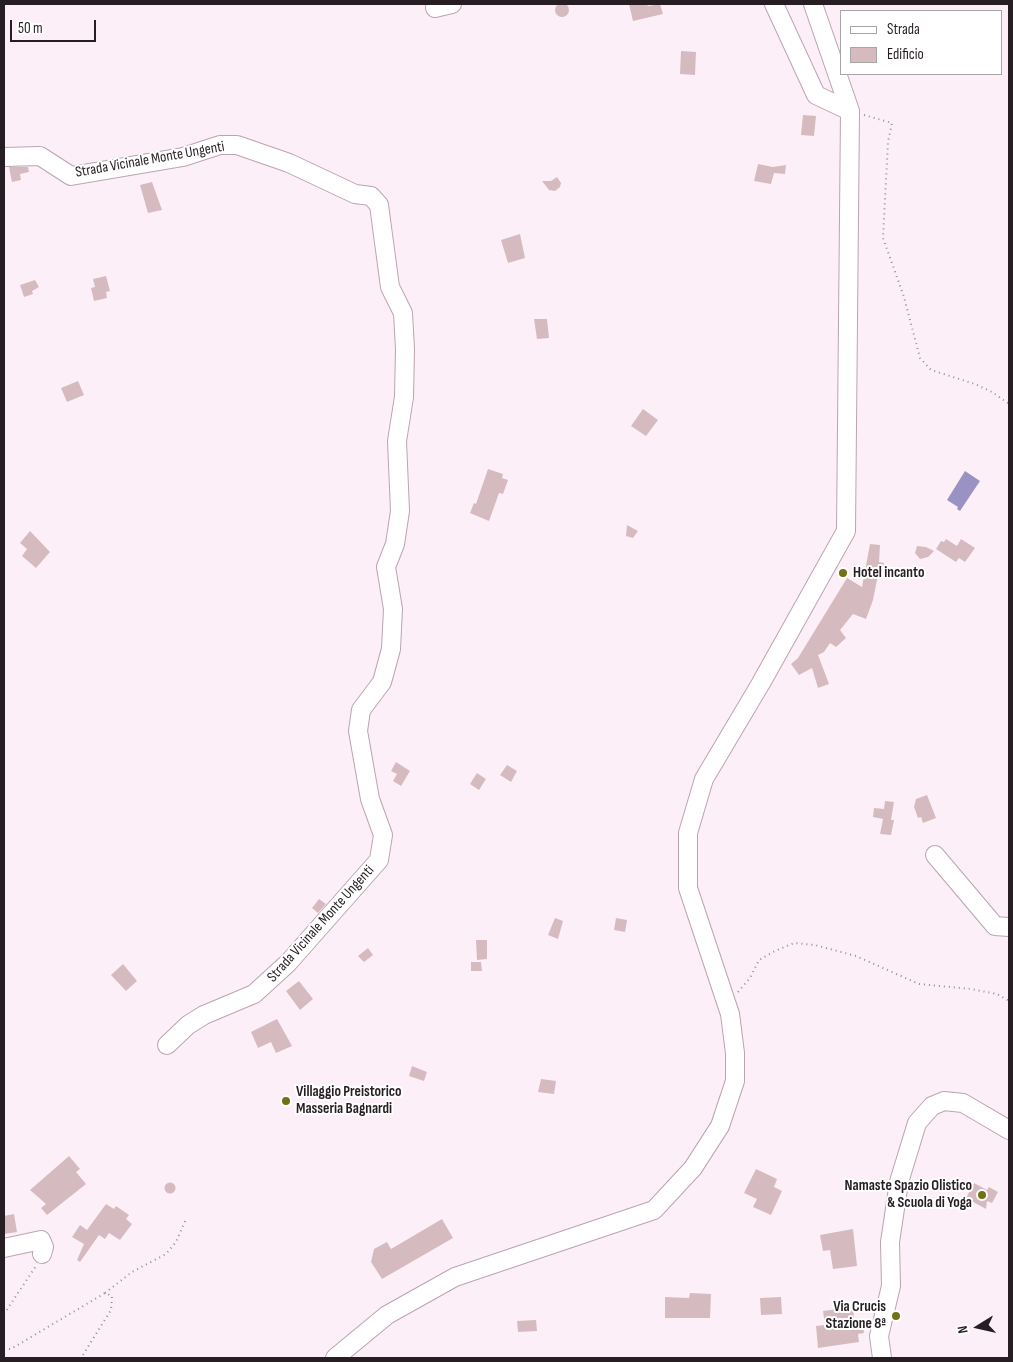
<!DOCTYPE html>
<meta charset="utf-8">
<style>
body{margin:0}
#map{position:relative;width:1013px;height:1362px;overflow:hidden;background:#fdeff7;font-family:"Sofia Sans Condensed",sans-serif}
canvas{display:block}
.frame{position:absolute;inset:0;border:5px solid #261e22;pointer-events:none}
.legend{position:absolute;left:840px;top:10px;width:162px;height:65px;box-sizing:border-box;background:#fff;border:1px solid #a8a5a7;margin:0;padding:6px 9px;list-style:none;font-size:15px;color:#261e22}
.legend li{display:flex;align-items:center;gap:10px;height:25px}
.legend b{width:25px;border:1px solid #a8a5a7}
.north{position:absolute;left:953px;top:1302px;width:50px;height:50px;-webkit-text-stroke:4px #fff;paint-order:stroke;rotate:260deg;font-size:14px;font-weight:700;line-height:20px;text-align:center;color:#261e22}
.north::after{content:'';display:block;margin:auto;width:18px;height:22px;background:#261e22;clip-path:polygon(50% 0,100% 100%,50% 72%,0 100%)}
.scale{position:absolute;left:10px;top:20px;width:86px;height:22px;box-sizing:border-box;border:2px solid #261e22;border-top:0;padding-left:6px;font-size:15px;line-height:18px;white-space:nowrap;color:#261e22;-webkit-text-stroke:4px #fff;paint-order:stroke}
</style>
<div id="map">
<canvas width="1013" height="1362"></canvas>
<div class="frame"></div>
<ul class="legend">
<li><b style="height:6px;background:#fff"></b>Strada</li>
<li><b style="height:14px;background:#d5bbbf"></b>Edificio</li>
</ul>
<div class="north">N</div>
<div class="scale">50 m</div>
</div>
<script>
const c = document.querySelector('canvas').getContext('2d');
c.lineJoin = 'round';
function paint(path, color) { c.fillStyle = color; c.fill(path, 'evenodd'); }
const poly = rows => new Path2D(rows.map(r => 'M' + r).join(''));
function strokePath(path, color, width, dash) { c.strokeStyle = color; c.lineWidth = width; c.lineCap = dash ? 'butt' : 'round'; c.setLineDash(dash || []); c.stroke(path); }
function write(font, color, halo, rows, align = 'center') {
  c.font = font + ' "Sofia Sans Condensed",sans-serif'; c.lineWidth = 4; c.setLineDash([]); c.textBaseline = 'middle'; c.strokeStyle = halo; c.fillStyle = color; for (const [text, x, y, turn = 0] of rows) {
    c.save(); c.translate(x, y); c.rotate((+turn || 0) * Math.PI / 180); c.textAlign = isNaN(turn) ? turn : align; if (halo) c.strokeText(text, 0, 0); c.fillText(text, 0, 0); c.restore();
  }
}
paint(poly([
 [965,471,980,481,960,511,957,509,958,507,947,500]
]), '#9a92c3');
paint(poly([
 '555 10a7 7 0 1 1 14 0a7 7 0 1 1-14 0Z',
 [629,4,644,4,649,6,660,4,663,14,633,21],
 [681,51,696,52,695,75,680,74],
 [803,115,816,116,814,136,801,135],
 [758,164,773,167,786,165,785,174,774,173,771,184,754,181],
 [9,167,28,167,29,172,20,174,21,180,12,182],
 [557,177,561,183,560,187,555,191,549,190,542,181,551,181],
 [152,182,162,210,148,213,140,185],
 [520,234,525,258,508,263,501,240],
 [106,276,110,291,106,292,107,298,94,301,91,288,95,287,93,279],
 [35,280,39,287,32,291,33,294,24,297,20,285],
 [534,319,547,319,549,338,537,339],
 [78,381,84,395,67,402,61,388],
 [643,409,658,420,646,436,631,426],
 [488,469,503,474,502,478,508,480,503,494,499,493,489,521,470,513,474,503,476,504],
 [627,525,638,531,633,538,626,536],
 [30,531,50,552,36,568,22,556,27,549,20,543],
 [946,539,957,546,961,539,975,548,965,562,959,558,956,562,936,549,941,541,944,542],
 [870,544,880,545,879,562,884,563,884,575,878,575,873,600,866,619,853,614,840,630,846,638,836,647,830,643,824,652,818,655,829,684,818,688,812,668,799,675,791,664,798,658,847,578,862,587],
 [917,546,926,547,934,551,928,557,920,559,915,553],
 [396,762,410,771,401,786,393,781,397,774,391,771],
 [507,765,517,771,511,782,500,775],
 [477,773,486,779,479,790,470,784],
 [927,795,936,818,923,823,921,817,918,818,914,807,916,799],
 [885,801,894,802,891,820,894,820,891,835,880,834,883,819,873,817,874,808,884,809],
 [319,899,326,904,318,913,312,908],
 [555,918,563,921,558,939,548,935],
 [616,918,627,920,625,932,614,930],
 [476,940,487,940,487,959,477,960],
 [368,948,373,955,364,962,358,956],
 [471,962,481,962,482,971,471,971],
 [123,964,137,981,126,991,111,975],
 [299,981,313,999,300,1010,286,991],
 [277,1019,292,1046,276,1053,271,1042,258,1048,251,1032],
 [412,1066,427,1072,424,1081,409,1076],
 [541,1079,556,1081,554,1094,538,1092],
 [69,1156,80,1169,76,1172,86,1184,47,1215,41,1208,46,1204,30,1190],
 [756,1169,777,1179,774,1187,782,1191,771,1215,753,1207,757,1199,744,1193],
 '164.5 1188a5.5 5.5 0 1 1 11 0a5.5 5.5 0 1 1-11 0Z',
 [974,1183,987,1190,989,1187,998,1192,992,1203,987,1201,986,1209,966,1198],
 [106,1204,114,1209,116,1206,129,1215,126,1219,132,1224,120,1240,109,1233,105,1239,99,1235,80,1262,77,1260,84,1244,72,1237,80,1225,87,1230],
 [14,1214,17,1232,4,1234,4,1216],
 [442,1219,453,1238,382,1279,371,1262,374,1249,387,1242,391,1249],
 [853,1229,857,1266,833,1269,830,1250,823,1251,820,1235],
 [690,1293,711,1294,710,1318,665,1318,665,1297,689,1298],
 [781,1297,782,1314,761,1315,760,1298],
 [853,1307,854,1319,862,1318,864,1333,858,1334,859,1342,818,1348,816,1326,825,1325,823,1311],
 [536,1320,537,1331,518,1332,517,1321]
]), '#d5bbbf');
const minor = poly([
 [774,4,816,95,850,111],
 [435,8,452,4],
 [4,157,40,156,71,176,183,157,220,145,237,145,289,163,355,194,371,196,379,205,390,287,403,313,405,349,404,397,397,441,400,511,395,544,386,567,393,609,391,649,382,682,361,710,358,731,370,799,383,835,379,860,288,963,254,994,204,1015,188,1025,167,1045],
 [935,855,995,926,1009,927],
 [4,1248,41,1240,44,1247,42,1254],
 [335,1358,387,1315,455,1277,654,1210,693,1168,720,1126,735,1081,735,1053,730,1014,688,888,688,833,704,779,761,683,846,531,850,111,813,4],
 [882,1358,879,1336,891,1286,890,1242,899,1182,917,1123,932,1106,944,1101,963,1103,1009,1130]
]);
strokePath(minor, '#baa4b1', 20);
strokePath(poly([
 [864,115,892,123,888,142,883,238,904,297,920,358,931,370,975,384,992,392,1009,404],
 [738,992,750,978,759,960,775,951,794,943,815,945,856,956,919,984,971,989,997,994,1009,1001],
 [105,1293,132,1272,166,1254,176,1242,186,1219],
 [4,1314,36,1266],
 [4,1349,11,1349,105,1293,112,1296,111,1310,81,1358]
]), '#988d93', 2, [1, 4]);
strokePath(minor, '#fff', 18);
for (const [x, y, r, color] of [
 [843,573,5,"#727115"],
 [286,1101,5,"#727115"],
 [982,1195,5,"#727115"],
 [896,1316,5,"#727115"]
]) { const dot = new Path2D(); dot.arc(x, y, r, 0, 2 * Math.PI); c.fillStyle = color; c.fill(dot); strokePath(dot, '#fff', 2); }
write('15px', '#261e22', '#fff', [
 ["Strada Vicinale Monte Ungenti",150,160,-10],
 ["Strada Vicinale Monte Ungenti",321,924,-48]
]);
write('bold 15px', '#261e22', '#fff', [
 ["Hotel incanto",853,573],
 ["Villaggio Preistorico",296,1092],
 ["Masseria Bagnardi",296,1109],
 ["Namaste Spazio Olistico",972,1186,"right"],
 ["& Scuola di Yoga",972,1203,"right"],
 ["Via Crucis",886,1307,"right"],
 ["Stazione 8ª",886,1324,"right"]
], 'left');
</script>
